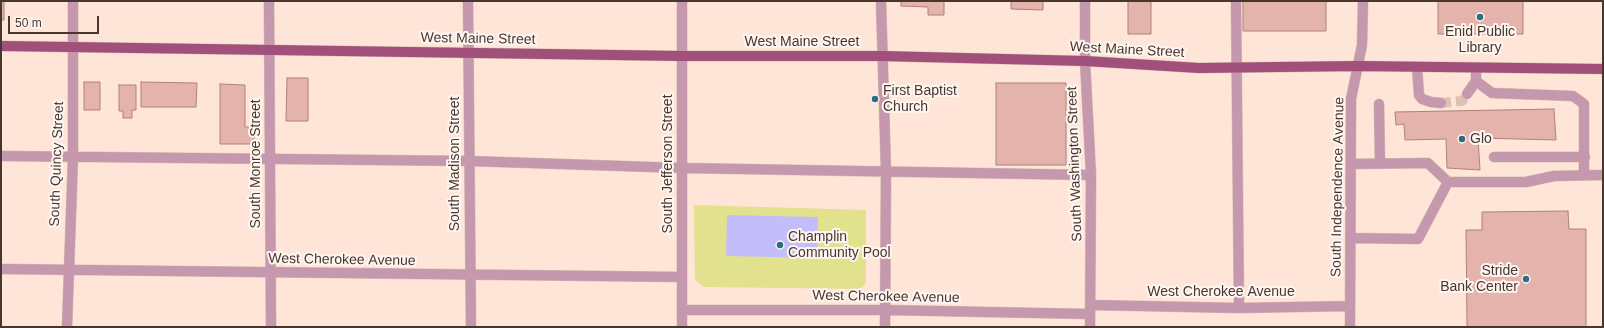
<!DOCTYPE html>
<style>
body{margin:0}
#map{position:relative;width:1604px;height:328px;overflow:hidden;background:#ffe5d7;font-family:Helvetica,sans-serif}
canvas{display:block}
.frame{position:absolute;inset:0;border:2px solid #48372f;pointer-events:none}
.scale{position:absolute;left:8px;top:16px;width:91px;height:18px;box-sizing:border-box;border:2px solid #48372f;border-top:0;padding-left:5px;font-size:12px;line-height:14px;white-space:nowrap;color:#48372f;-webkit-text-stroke:3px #fff6f1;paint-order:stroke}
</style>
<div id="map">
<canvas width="1604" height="328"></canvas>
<div class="frame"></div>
<div class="scale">50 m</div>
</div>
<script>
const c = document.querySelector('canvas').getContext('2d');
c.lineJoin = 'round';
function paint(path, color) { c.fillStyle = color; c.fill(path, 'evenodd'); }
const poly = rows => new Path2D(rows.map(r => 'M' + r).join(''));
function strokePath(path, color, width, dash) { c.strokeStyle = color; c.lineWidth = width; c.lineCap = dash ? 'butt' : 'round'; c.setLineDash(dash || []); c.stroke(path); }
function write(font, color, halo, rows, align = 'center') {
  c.font = font + ' Helvetica,sans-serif'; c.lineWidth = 4; c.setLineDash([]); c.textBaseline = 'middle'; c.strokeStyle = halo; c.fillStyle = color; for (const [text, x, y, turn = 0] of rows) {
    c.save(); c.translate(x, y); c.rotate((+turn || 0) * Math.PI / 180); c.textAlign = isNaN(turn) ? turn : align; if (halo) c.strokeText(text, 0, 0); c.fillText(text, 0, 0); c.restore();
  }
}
paint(poly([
 [694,205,866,210,866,283,861,289,704,287,695,280]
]), '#e2e28e');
paint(poly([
 [727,215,818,217,817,258,726,256]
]), '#c3befa');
const building = poly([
 [1,1,4,1,4,20,1,20,1,1],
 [901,1,944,1,944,15,928,15,928,7,901,6,901,1],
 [1011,1,1043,1,1043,10,1011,9,1011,1],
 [1128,1,1151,1,1151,34,1128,34,1128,1],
 [1243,1,1326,1,1326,31,1243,31,1243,1],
 [1438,1,1523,1,1523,34,1438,34,1438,1],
 [287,78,308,78,308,121,286,121,287,78],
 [84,82,100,82,100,110,84,110,84,82],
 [141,82,197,83,196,107,141,107,141,82],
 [996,83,1066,83,1066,165,996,165,996,83],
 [220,84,245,85,245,127,254,127,254,144,220,144,220,84],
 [119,85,136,85,136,110,132,110,132,118,123,118,123,111,119,111,119,85],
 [1554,109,1556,140,1478,138,1480,170,1447,168,1446,139,1405,140,1404,124,1396,125,1395,112,1554,109],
 [1568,211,1569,229,1586,229,1586,327,1467,327,1466,230,1482,230,1482,212,1568,211]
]);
paint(building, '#e3b3ac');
strokePath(building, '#ae817a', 1);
strokePath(poly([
 [1441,103,1462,101,1467,94]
]), '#dac2b5', 10, [10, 5]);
const minor = poly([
 [269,1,271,327],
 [468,1,471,327],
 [682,1,682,327],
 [881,1,886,172,885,327],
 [1085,1,1085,61,1091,175,1090,327],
 [1236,1,1239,308],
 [1417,67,1419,95,1422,99,1431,102,1441,103],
 [1476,68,1476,81,1492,93,1573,96,1584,104,1584,175],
 [1467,94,1476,81],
 [1379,104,1380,164],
 [1,156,469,161,682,168,1091,175],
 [1494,157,1585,157],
 [1351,164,1428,163,1448,182,1526,182,1554,176,1603,175],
 [1351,238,1418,239,1448,182],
 [1,269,682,277],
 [1091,305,1239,308,1350,306],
 [682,310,885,310,1090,314],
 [67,327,73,157,73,1],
 [1350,327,1351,99,1362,45,1363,1]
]);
const major = poly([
 [1,46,682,56,881,56,1085,61,1199,68,1358,66,1603,69]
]);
strokePath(minor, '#dac2b5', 11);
strokePath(major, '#dac2b5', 11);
strokePath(minor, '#c698ae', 10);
strokePath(major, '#a0507b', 10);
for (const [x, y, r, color] of [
 [1480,17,4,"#306a83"],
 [875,99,4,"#306a83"],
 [1462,139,4,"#306a83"],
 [780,245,4,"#306a83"],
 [1526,279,4,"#306a83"]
]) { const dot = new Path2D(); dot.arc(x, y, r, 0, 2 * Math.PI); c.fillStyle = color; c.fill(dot); strokePath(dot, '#fff6f1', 1.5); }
write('14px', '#48372f', '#fff6f1', [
 ["Enid Public",1480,32,"center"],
 ["Library",1480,48,"center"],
 ["First Baptist",883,91],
 ["Church",883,107],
 ["Glo",1470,139],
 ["Champlin",788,237],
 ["Community Pool",788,253],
 ["Stride",1518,271,"right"],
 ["Bank Center",1518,287,"right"]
], 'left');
write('14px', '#48372f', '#fff6f1', [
 ["West Maine Street",478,39,1],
 ["West Maine Street",802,42],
 ["West Maine Street",1127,50,3],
 ["South Quincy Street",57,164,-88],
 ["South Monroe Street",256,164,-90],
 ["South Madison Street",455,164,-90],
 ["South Jefferson Street",668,164,-90],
 ["South Washington Street",1075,164,-92],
 ["South Independence Avenue",1338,187,-89],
 ["West Cherokee Avenue",342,260,1],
 ["West Cherokee Avenue",1221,292],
 ["West Cherokee Avenue",886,297,1]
]);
</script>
